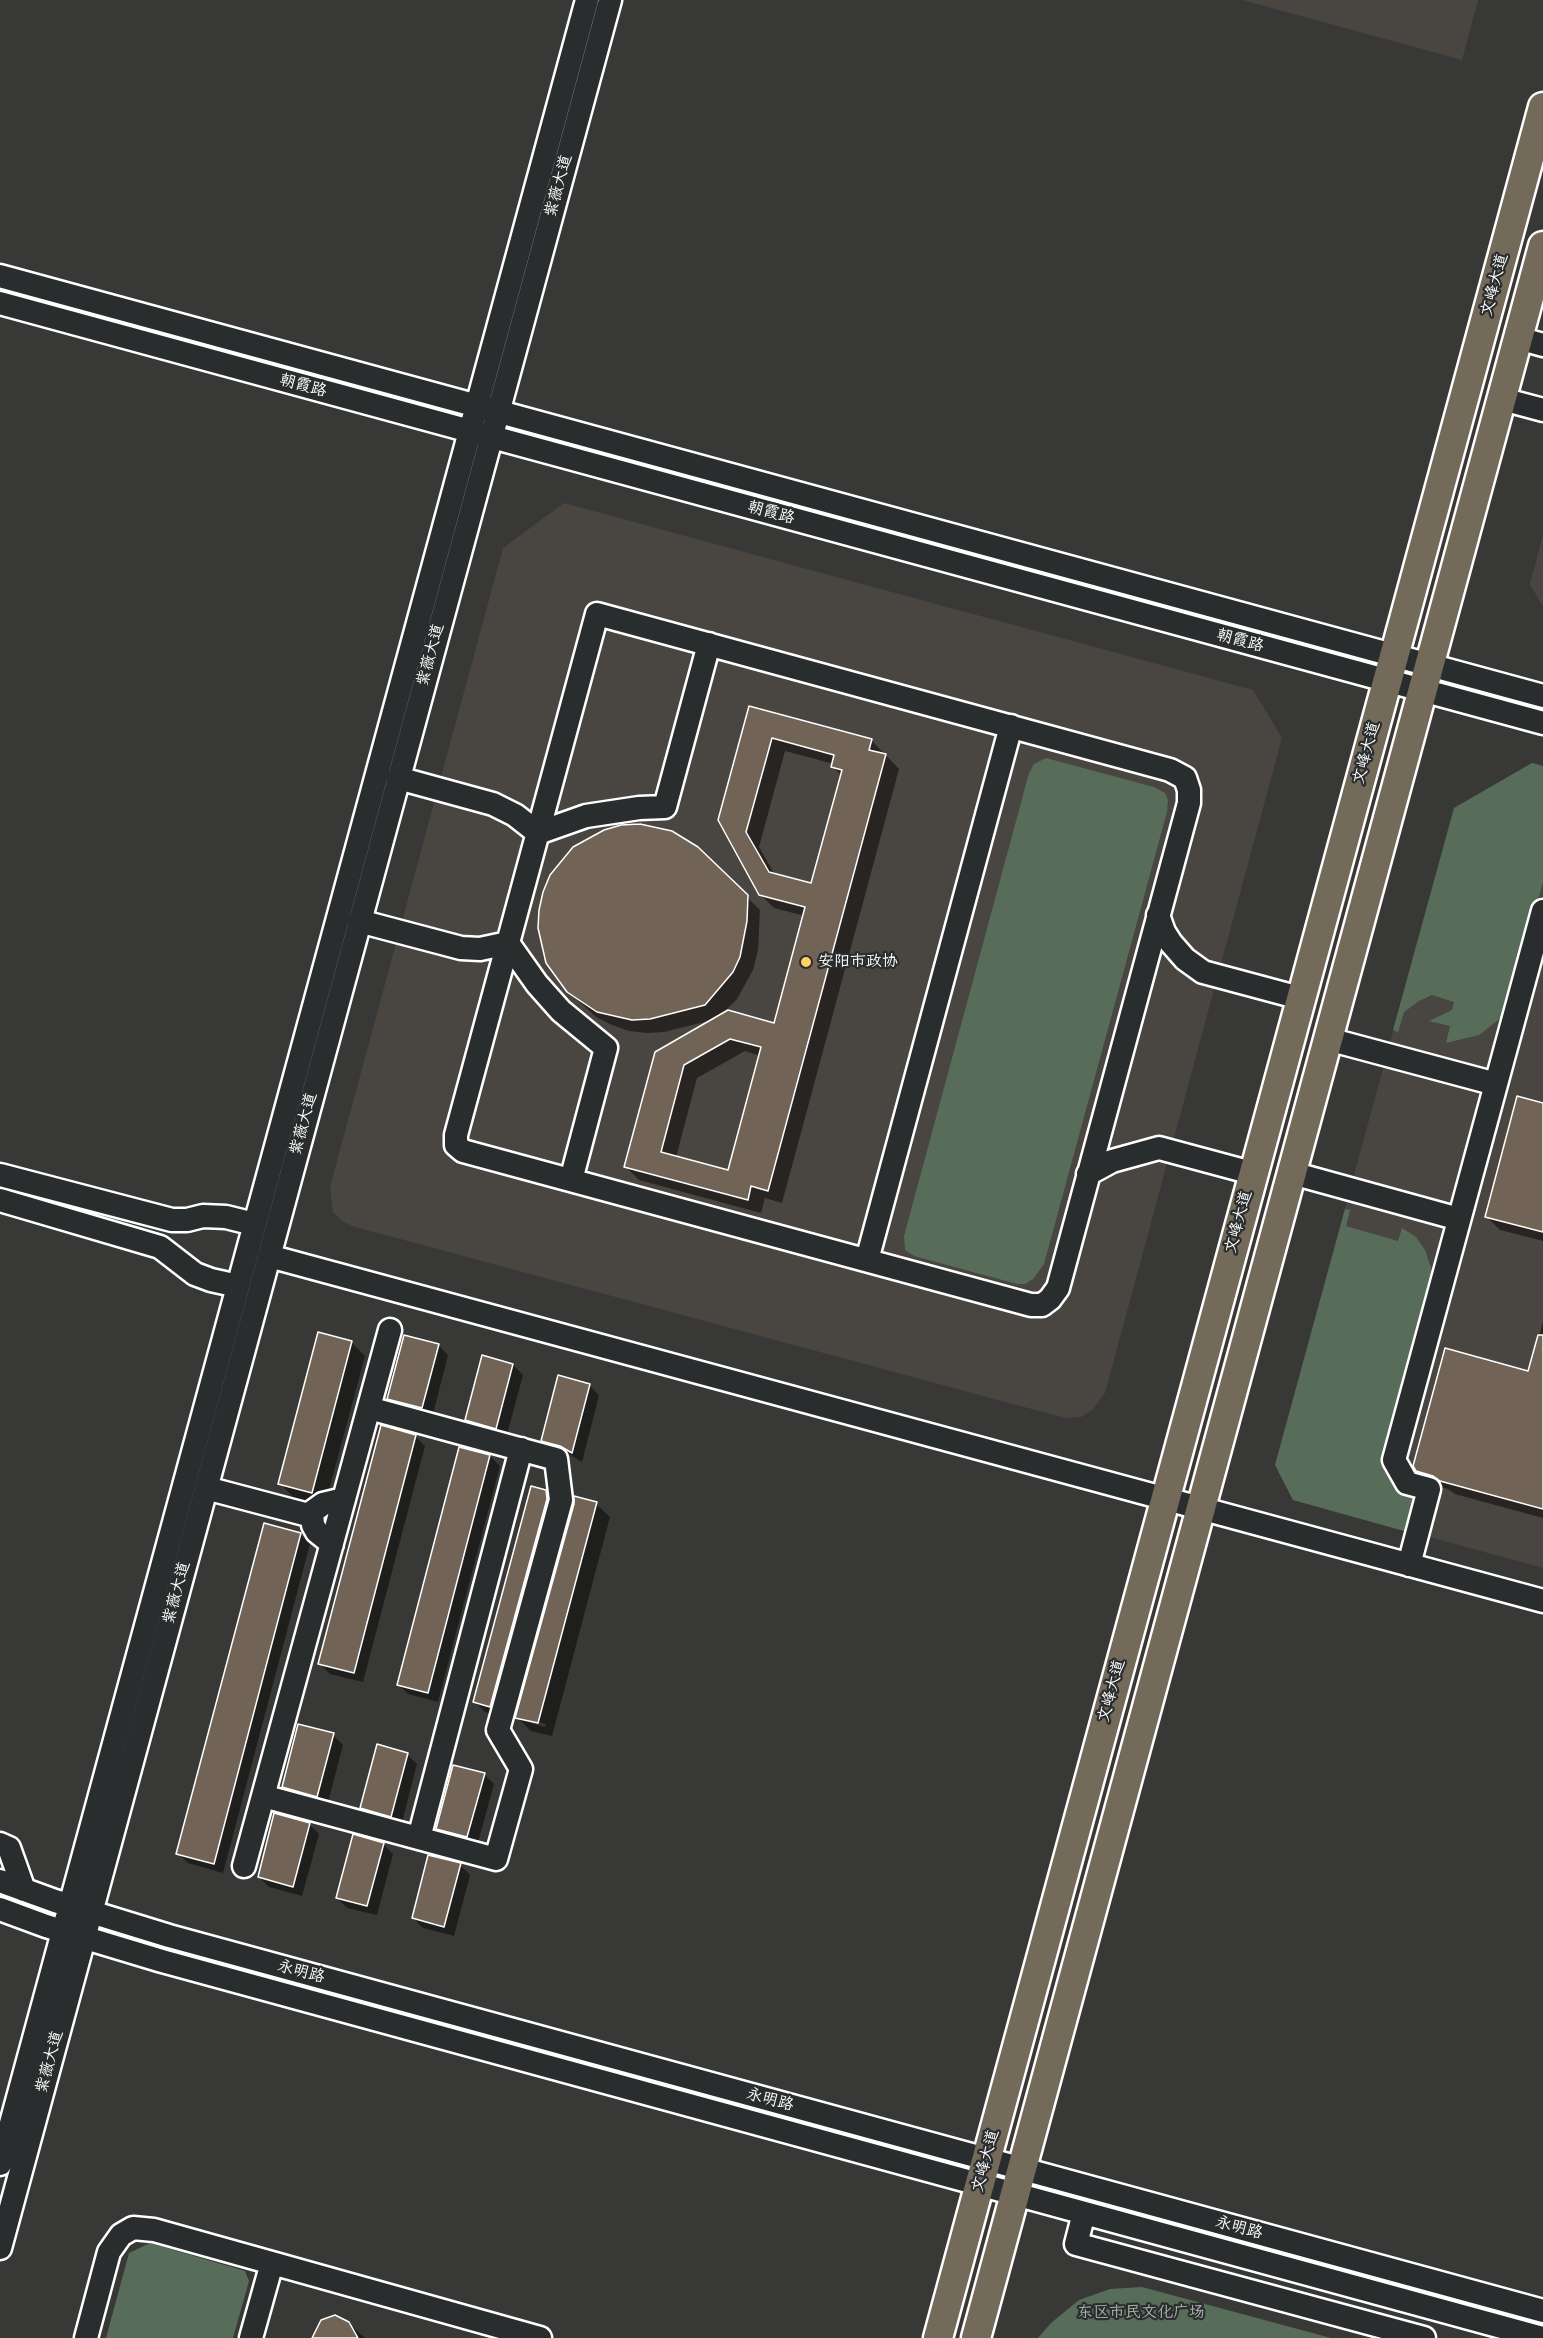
<!DOCTYPE html>
<meta charset="utf-8">
<style>
body{margin:0}
canvas{display:block;background:#383836}
</style>
<canvas width="1543" height="2338"></canvas>
<script>
const c = document.querySelector('canvas').getContext('2d');
c.lineJoin = 'round';
function paint(path, color) { c.fillStyle = color; c.fill(path, 'evenodd'); }
const poly = rows => new Path2D(rows.map(r => 'M' + r).join(''));
function strokePath(path, color, width, dash) { c.strokeStyle = color; c.lineWidth = width; c.lineCap = dash ? 'butt' : 'round'; c.setLineDash(dash || []); c.stroke(path); }
function write(font, color, halo, rows, align = 'center') {
  c.font = font + ' "Balsamiq Sans","LXGW WenKai TC",sans-serif'; c.lineWidth = 4.5; c.setLineDash([]); c.textBaseline = 'middle'; c.strokeStyle = halo; c.fillStyle = color; for (const [text, x, y, turn = 0] of rows) {
    c.save(); c.translate(x, y); c.rotate((+turn || 0) * Math.PI / 180); c.textAlign = isNaN(turn) ? turn : align; if (halo) c.strokeText(text, 0, 0); c.fillText(text, 0, 0); c.restore();
  }
}
paint(poly([
 [1242,0,1478,0,1462,60],
 [564,503,1253,690,1282,738,1105,1393,1093,1409,1081,1417,1065,1418,352,1226,341,1220,333,1212,330,1187,503,548],
 [1543,535,1543,607,1530,584],
 [1532,763,1543,766,1543,1568,1293,1500,1275,1465,1454,808]
]), '#494540');
paint(poly([
 [1046,758,1154,787,1165,793,1168,800,1167,812,1044,1264,1033,1279,1025,1284,1017,1284,914,1256,905,1250,904,1236,1029,773,1034,764],
 [1532,763,1543,766,1543,882,1510,1004,1501,1018,1479,1035,1446,1043,1450,1026,1429,1021,1452,1010,1454,1002,1432,995,1419,1001,1404,1012,1398,1032,1393,1030,1454,808],
 [1345,1209,1350,1210,1346,1226,1398,1241,1402,1228,1416,1237,1425,1250,1433,1274,1432,1293,1384,1471,1413,1500,1404,1531,1293,1500,1275,1465],
 [150,2243,245,2271,249,2281,233,2338,106,2338,129,2253],
 [1142,2287,1331,2338,1038,2338,1051,2323,1079,2300,1110,2289]
]), '#576d59');
paint(poly([
 [750,708,871,740,899,769,782,1203,765,1198,761,1213,639,1180,625,1166,656,1053,712,1020,664,1032,647,1033,629,1031,612,1025,596,1017,568,991,574,848,588,838,622,827,697,848,760,910,758,950,753,970,737,999,725,1011,775,1025,805,916,774,908,760,894,719,820],
 [785,751,834,764,833,767,842,776,812,885,775,875,759,847],
 [745,1051,761,1056,729,1172,676,1157,697,1078],
 [1543,1104,1543,1241,1500,1230,1486,1216],
 [1543,1322,1543,1518,1455,1494,1448,1489,1431,1485,1417,1471,1529,1373],
 [351,1342,365,1356,325,1505,293,1497,280,1483],
 [438,1345,448,1355,432,1418,398,1408,388,1398],
 [513,1365,523,1375,506,1438,477,1430,467,1420],
 [589,1385,599,1395,582,1462,571,1455,552,1450,542,1440],
 [415,1436,425,1446,363,1682,330,1674,320,1664],
 [490,1456,500,1466,438,1702,408,1694,398,1684],
 [545,1491,556,1502,500,1716,485,1712,475,1702],
 [596,1504,610,1517,552,1736,531,1731,517,1717],
 [531,1720,546,1724,545,1727,531,1723],
 [300,1534,310,1544,223,1873,188,1863,178,1853],
 [333,1735,343,1745,327,1806,293,1797,283,1787],
 [407,1754,417,1764,401,1826,371,1818,361,1808],
 [484,1774,494,1784,477,1846,447,1838,437,1828],
 [309,1824,319,1834,302,1896,269,1887,259,1877],
 [383,1844,393,1854,377,1915,347,1908,337,1898],
 [460,1865,470,1875,454,1936,423,1928,413,1918],
 [348,2323,365,2338,317,2338]
]), '#0007');
const building = poly([
 [749,706,872,739,869,750,886,754,768,1191,751,1186,748,1200,624,1167,655,1052,728,1010,774,1023,805,907,759,895,718,820,749,706],
 [772,738,834,755,831,767,842,770,811,883,769,872,746,832,772,738],
 [730,1039,761,1047,728,1170,661,1152,684,1065,730,1039],
 [640,824,672,831,698,847,748,895,747,921,740,957,733,972,705,1005,650,1019,632,1020,597,1012,567,992,546,963,538,928,539,910,543,892,550,875,573,847,604,830,621,825,640,824],
 [1517,1096,1543,1103,1543,1232,1485,1217,1517,1096],
 [318,1332,352,1341,312,1493,278,1484,318,1332],
 [404,1335,439,1344,422,1408,387,1399,404,1335],
 [1538,1335,1543,1335,1543,1509,1440,1481,1433,1476,1416,1471,1413,1466,1445,1348,1528,1371,1538,1335],
 [482,1355,513,1364,496,1429,465,1420,482,1355],
 [558,1375,590,1384,572,1453,560,1446,541,1441,558,1375],
 [381,1425,416,1435,354,1673,318,1664,381,1425],
 [459,1447,490,1455,428,1693,397,1685,459,1447],
 [531,1486,546,1490,547,1499,490,1707,473,1702,531,1486],
 [574,1496,597,1502,538,1723,515,1718,574,1504,574,1496],
 [264,1523,301,1533,214,1864,176,1854,264,1523],
 [298,1724,334,1733,317,1797,282,1787,298,1724],
 [377,1744,408,1753,391,1817,360,1808,377,1744],
 [453,1765,485,1773,467,1837,436,1829,453,1765],
 [274,1813,310,1823,293,1887,258,1877,274,1813],
 [353,1834,384,1843,367,1906,336,1898,353,1834],
 [428,1855,461,1863,444,1927,412,1918,428,1855],
 [335,2315,349,2322,358,2338,312,2338,321,2320,335,2315]
]);
paint(building, '#716457');
strokePath(building, '#fff', 1.5);
const minor = poly([
 [0,276,1543,696],
 [0,303,1543,723],
 [1518,338,1543,345],
 [1502,399,1543,410],
 [597,614,1170,770,1185,778,1189,790,1189,803,1058,1288,1050,1299,1042,1305,1031,1305,463,1151,456,1145,456,1135,597,614],
 [398,778,493,804,515,815,538,833,586,816,639,808,665,807,709,644],
 [1158,915,1164,932,1171,943,1185,959,1203,972,1300,998],
 [359,921,461,948,480,949,508,943,537,984,561,1011,606,1048,571,1180],
 [1328,1039,1496,1084],
 [1292,1173,1459,1219],
 [1088,1174,1112,1161,1159,1148,1252,1173],
 [0,1175,172,1220,187,1220,203,1216,226,1217,254,1224],
 [0,1200,160,1247,195,1274,211,1280,238,1286],
 [269,1256,1543,1601],
 [867,1260,1011,726],
 [206,1488,312,1516],
 [332,1544,317,1532,313,1525,312,1512,323,1504,344,1499],
 [1409,1565,1429,1489,1407,1483,1394,1460,1543,911],
 [263,1796,496,1859,521,1769,498,1730,561,1500,556,1459,369,1408],
 [419,1838,521,1449],
 [0,1844,9,1848,24,1890],
 [244,1866,390,1330],
 [0,1881,55,1901,169,1936,1543,2311],
 [0,1909,46,1926,162,1961,1542,2338],
 [0,2164,587,0],
 [1084,2213,1076,2244,1424,2338],
 [0,2248,610,0],
 [86,2338,109,2252,121,2235,133,2228,154,2230,540,2338],
 [251,2338,272,2263]
]);
const major = poly([
 [938,2338,1543,107],
 [976,2338,1543,246]
]);
strokePath(minor, '#fff', 27);
strokePath(major, '#fff', 33);
strokePath(minor, '#2a2d2e', 22);
strokePath(major, '#746a5a', 28);
for (const [x, y, r, color] of [
 [806,962,6,"#ffd166"]
]) { const dot = new Path2D(); dot.arc(x, y, r, 0, 2 * Math.PI); c.fillStyle = color; c.fill(dot); strokePath(dot, '#2a2d2e', 2); }
write('16px', '#fff', '#2a2d2e', [
 ["紫薇大道",559,186,-75],
 ["文峰大道",1495,285,-75],
 ["朝霞路",303,386,15],
 ["朝霞路",771,513,15],
 ["朝霞路",1240,641,15],
 ["紫薇大道",431,655,-75],
 ["文峰大道",1367,753,-75],
 ["紫薇大道",304,1124,-75],
 ["文峰大道",1239,1222,-75],
 ["紫薇大道",177,1593,-75],
 ["文峰大道",1112,1691,-75],
 ["永明路",301,1972,15],
 ["紫薇大道",50,2062,-75],
 ["永明路",770,2100,15],
 ["文峰大道",986,2161,-75],
 ["永明路",1239,2228,15]
]);
write('16px', '#fff', '#2a2d2e', [
 ["安阳市政协",818,962]
], 'left');
write('16px', '#abb6ac', '#2a2d2e', [
 ["东区市民文化广场",1141,2313]
]);
</script>
